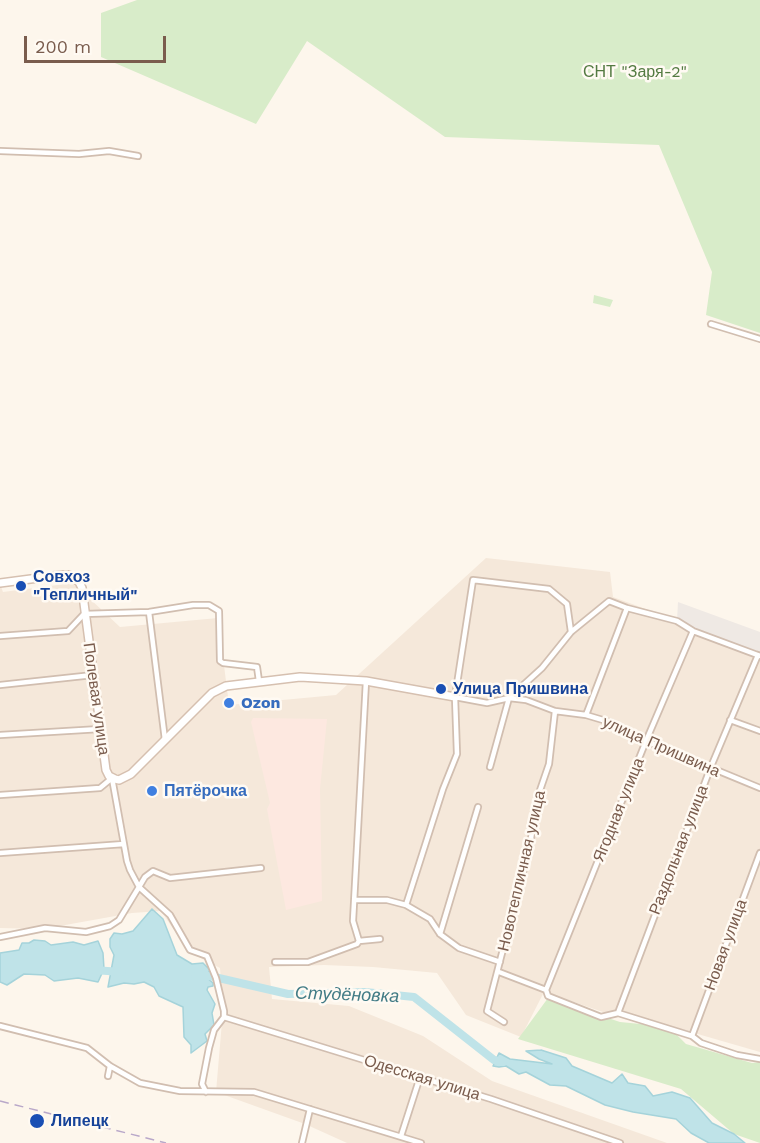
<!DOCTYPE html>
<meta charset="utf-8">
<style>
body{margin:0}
#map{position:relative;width:760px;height:1143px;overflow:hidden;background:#fdf6ec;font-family:"Work Sans",sans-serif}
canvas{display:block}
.scale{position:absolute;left:24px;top:36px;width:142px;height:27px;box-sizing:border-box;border:3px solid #7a5c4d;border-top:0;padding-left:8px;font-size:18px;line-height:21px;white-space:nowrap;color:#7a5c4d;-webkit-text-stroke:4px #fffaf3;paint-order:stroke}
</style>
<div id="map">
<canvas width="760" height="1143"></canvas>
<div class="scale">200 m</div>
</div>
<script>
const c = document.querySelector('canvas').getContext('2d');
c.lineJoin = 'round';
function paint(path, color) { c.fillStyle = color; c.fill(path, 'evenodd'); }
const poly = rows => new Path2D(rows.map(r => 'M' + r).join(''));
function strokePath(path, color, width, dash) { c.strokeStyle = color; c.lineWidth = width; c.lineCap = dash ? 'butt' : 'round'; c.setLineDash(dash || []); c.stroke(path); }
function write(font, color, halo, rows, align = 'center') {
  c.font = font + ' "Work Sans",sans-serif'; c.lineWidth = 5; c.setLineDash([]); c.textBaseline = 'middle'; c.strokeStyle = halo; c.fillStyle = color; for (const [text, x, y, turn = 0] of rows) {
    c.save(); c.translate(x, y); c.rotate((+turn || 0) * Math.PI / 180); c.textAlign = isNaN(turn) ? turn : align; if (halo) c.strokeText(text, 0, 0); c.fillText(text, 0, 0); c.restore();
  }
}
paint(poly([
 [486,558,610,572,613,597,760,651,760,1052,625,1013,606,1013,544,992,521,1037,466,1015,437,973,373,967,324,965,269,967,272,999,349,1006,423,1036,492,1081,667,1143,347,1143,305,1124,216,1092,223,1010,220,968,189,952,161,911,132,913,43,929,0,928,0,584,3,592,73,583,120,627,218,618,229,705,336,695]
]), '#f5e8da');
paint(poly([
 [253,718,327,719,320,789,322,901,286,910,267,809,270,803,251,722]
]), '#fde8e0');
paint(poly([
 [678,602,760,632,760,656,693,631,677,621]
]), '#efe9e4');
paint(poly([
 [137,0,760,0,760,333,706,315,712,272,659,145,445,137,307,41,256,124,101,57,101,13],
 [594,295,613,300,610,307,593,303],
 [548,998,620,1022,651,1025,677,1035,686,1044,752,1063,760,1062,760,1143,734,1134,681,1089,518,1039]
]), '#d8ecc9');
const water = poly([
 [152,909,163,919,177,955,192,964,203,963,210,970,206,977,213,983,213,986,208,987,207,990,215,1004,212,1013,214,1025,205,1034,207,1041,191,1053,191,1045,184,1037,183,1007,159,996,154,987,144,982,134,984,124,983,108,987,114,955,110,947,110,939,114,933,122,934,133,931,152,909],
 [34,940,45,941,51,945,73,942,84,945,98,941,103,953,104,969,98,982,78,978,54,981,45,975,24,974,7,985,0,982,0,953,19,950,22,943,29,943,34,940],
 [541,1050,566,1058,572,1066,612,1083,622,1074,628,1083,645,1086,653,1096,672,1092,690,1098,712,1123,734,1134,745,1143,709,1143,691,1133,676,1119,633,1112,605,1105,566,1086,550,1085,526,1072,519,1074,506,1066,499,1067,493,1066,499,1053,510,1059,552,1064,539,1059,526,1051,541,1050]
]);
paint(water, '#bfe3e8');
strokePath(water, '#a5d3da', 1.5);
strokePath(poly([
 [93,970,122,972],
 [195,976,210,976,288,994,365,992,414,997,494,1060,503,1062]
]), '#bfe3e8', 8);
const street = poly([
 [0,151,79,154,109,151,138,156],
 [711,324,760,339],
 [149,612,165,740],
 [0,636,68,631,84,614,149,612,193,605,209,605,219,611,220,661,223,663,257,667,259,681],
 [0,685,93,675],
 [455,697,487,703,509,698,526,700,555,711,586,715,613,723,646,741,760,788],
 [586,715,627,608],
 [730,720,760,731],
 [0,735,100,729],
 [490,767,509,698,542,668,571,632,609,601,627,608,677,621,693,631,760,656],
 [0,795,100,788,112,778,127,861,130,870,139,887,145,877,153,871,170,878,261,868],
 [0,853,124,844],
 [355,900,387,900,406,905,430,919,440,934,459,948,500,962],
 [406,905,443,789,457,754,455,697,473,580,549,589,567,604,571,632],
 [440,934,478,807],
 [0,937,45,928,86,932,110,926,119,920,139,887,170,915,190,950,207,956,216,978,224,1011,224,1017,214,1030,209,1048,202,1084,206,1092],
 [359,941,380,939],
 [275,962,308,962,357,944,359,941,353,921,366,681],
 [499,972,546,990,548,996,601,1017,618,1013,692,1036,701,1043,737,1055,760,1059],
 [546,990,646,741,693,631],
 [618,1013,710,769,758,655],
 [224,1017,491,1099,620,1143],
 [504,1022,487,1011,530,845,537,799,549,764,555,711],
 [0,1026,87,1048,110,1066,140,1083,180,1091,254,1092,421,1143],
 [692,1036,760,853],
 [108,1076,110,1066],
 [401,1136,420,1077],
 [302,1143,310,1109]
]);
const secondary = poly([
 [0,583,61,575,69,575,79,582,82,588,106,770,109,776,115,779,119,780,131,774,212,693,226,686,300,677,366,681,455,697]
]);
strokePath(street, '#d1beb0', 8);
strokePath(secondary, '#d6c0b0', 10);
strokePath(street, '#fff', 4.5);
strokePath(secondary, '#fff', 7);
strokePath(poly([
 [0,1101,166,1143]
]), '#b9a8c9', 1.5, [9, 6]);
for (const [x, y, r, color] of [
 [21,586,6,"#1a4fb4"],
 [441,689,6,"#1a4fb4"],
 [229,703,6,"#3f7fe0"],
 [152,791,6,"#3f7fe0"],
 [37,1121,8,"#1a4fb4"]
]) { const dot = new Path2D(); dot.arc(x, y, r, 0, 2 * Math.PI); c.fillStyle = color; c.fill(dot); strokePath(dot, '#fffaf3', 2); }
write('16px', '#537a41', '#fffaf3', [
 ["СНТ \"Заря-2\"",635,72]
]);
write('bold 16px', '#164399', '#fffaf3', [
 ["Совхоз",33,577],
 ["\"Тепличный\"",33,595],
 ["Улица Пришвина",453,689],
 ["Липецк",51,1121]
], 'left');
write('16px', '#7a5c4d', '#fffaf3', [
 ["Полевая улица",96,699,82],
 ["улица Пришвина",661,747,24],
 ["Ягодная улица",619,810,-68],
 ["Раздольная улица",679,850,-69],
 ["Новотепличная улица",522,871,-77],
 ["Новая улица",726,945,-70],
 ["Одесская улица",422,1078,17]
]);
write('bold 16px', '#366cbe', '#fffaf3', [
 ["Ozon",241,703],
 ["Пятёрочка",164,791]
], 'left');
write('italic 18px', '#437c86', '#fffaf3', [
 ["Студёновка",347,995,2]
]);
</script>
